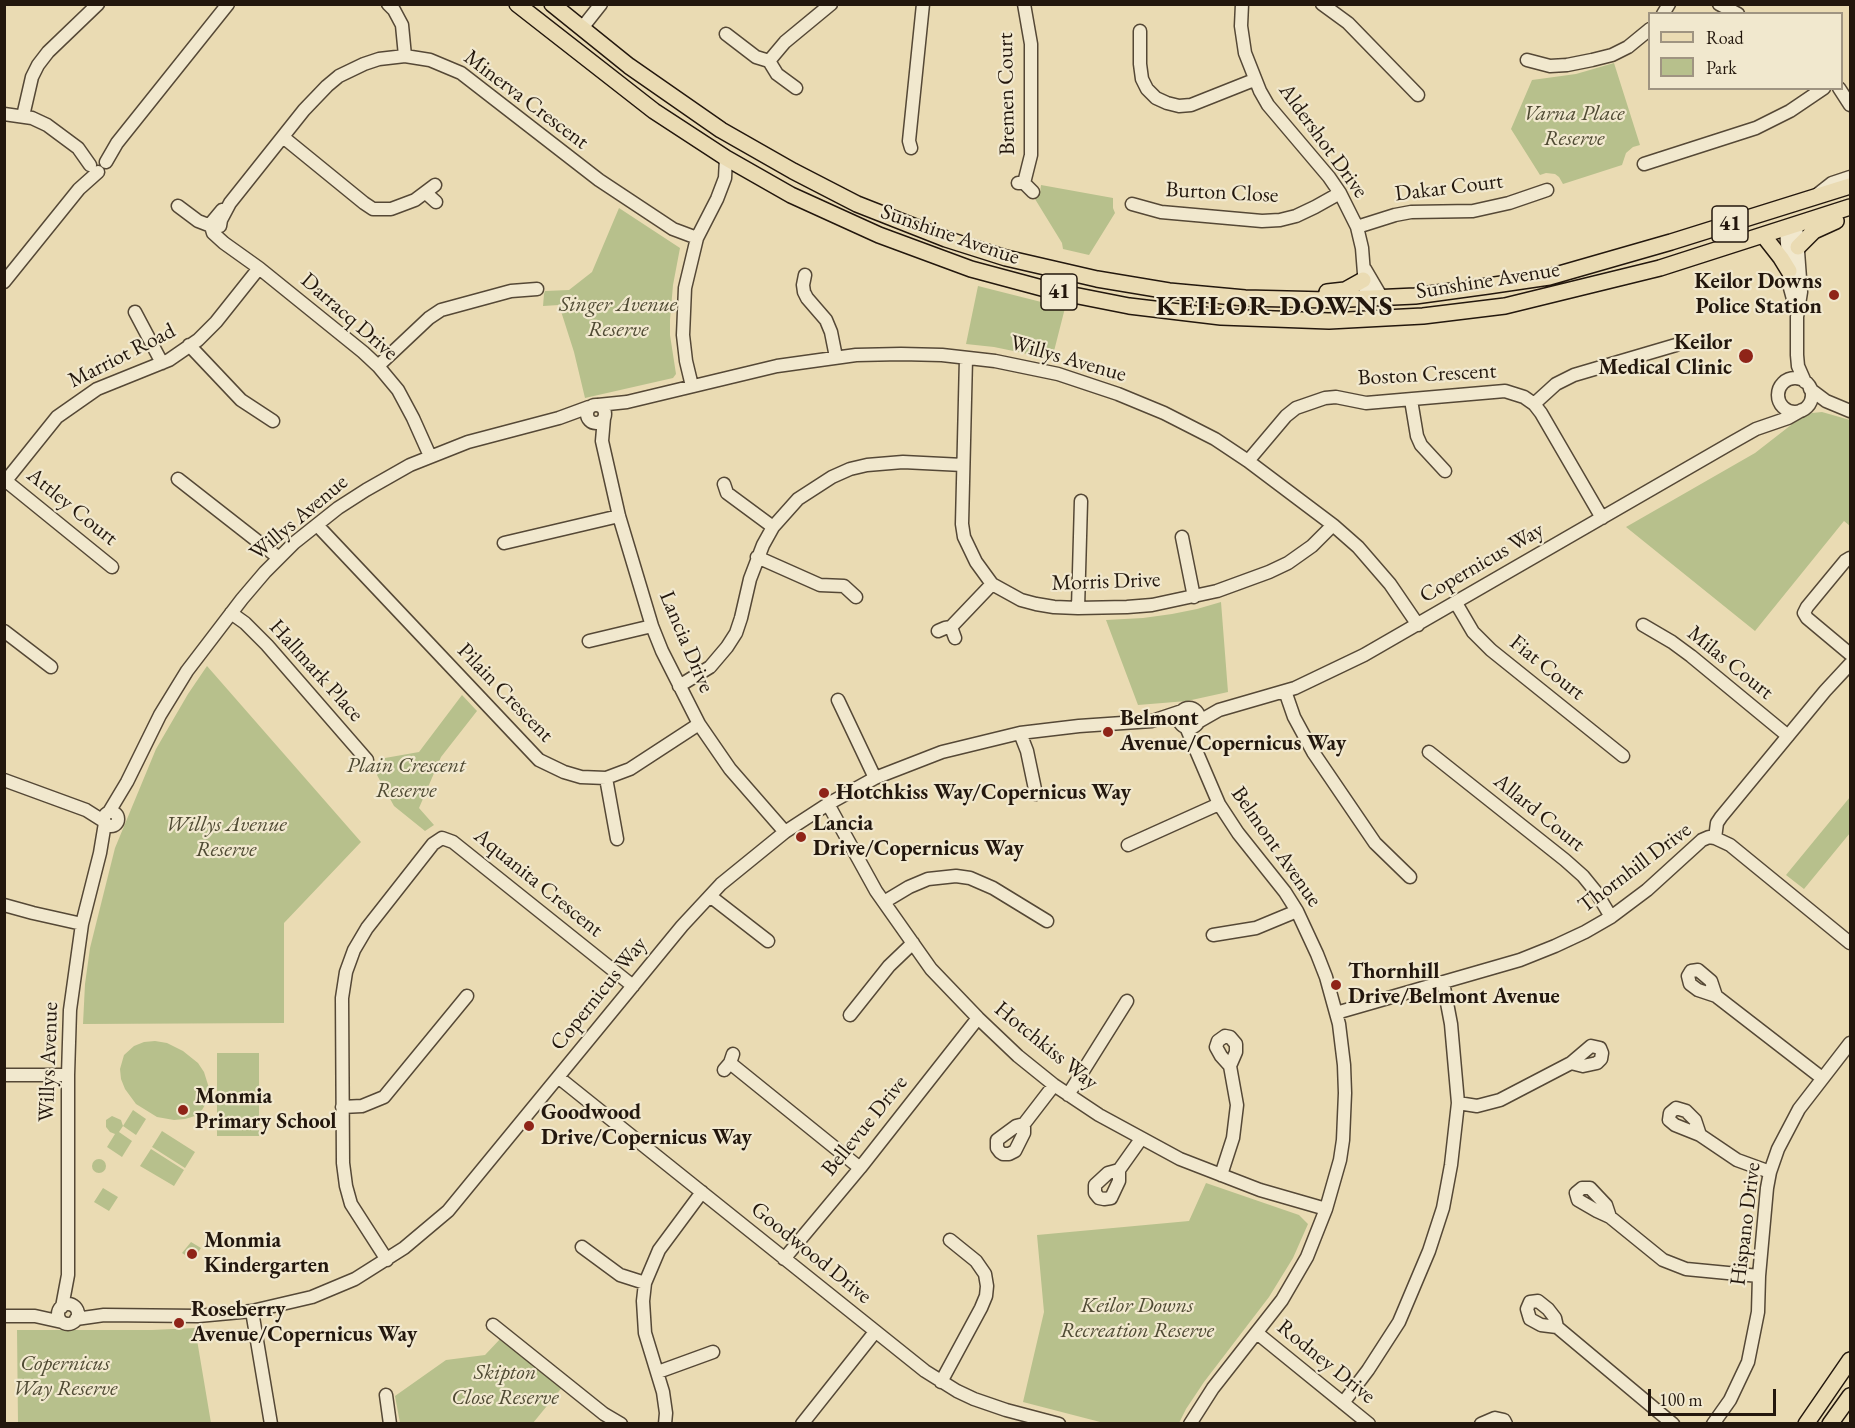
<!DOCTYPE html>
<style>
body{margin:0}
#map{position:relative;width:1855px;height:1428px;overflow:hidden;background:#eadbb3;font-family:"EB Garamond",serif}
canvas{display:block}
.frame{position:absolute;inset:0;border:6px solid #23170d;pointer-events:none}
.legend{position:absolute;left:1648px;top:12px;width:195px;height:78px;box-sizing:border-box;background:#f1e8ce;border:2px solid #9f9481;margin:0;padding:8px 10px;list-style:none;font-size:18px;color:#23170d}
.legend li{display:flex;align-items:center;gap:12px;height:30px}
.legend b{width:30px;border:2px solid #9f9481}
.scale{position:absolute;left:1648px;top:1389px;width:128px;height:27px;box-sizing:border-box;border:3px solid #23170d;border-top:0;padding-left:8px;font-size:18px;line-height:21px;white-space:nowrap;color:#23170d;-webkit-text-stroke:4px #f1e8ce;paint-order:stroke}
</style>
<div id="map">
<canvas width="1855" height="1428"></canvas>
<div class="frame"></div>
<ul class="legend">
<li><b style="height:8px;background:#eadbb3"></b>Road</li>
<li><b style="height:16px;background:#b7c08c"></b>Park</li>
</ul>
<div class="scale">100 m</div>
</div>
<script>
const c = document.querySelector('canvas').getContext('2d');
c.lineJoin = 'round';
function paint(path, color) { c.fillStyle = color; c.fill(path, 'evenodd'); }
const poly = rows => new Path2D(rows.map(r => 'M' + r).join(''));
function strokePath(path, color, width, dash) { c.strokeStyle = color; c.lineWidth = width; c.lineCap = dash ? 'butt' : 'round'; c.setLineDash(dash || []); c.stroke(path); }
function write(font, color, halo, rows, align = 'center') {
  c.font = font + ' "EB Garamond",serif'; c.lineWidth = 4.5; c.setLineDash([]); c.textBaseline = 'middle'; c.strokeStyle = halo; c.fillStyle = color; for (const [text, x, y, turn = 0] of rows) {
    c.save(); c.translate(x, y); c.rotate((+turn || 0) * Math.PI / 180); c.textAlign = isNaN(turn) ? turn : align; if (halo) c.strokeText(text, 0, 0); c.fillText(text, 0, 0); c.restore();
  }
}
paint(poly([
 [1614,63,1640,145,1633,147,1626,153,1622,165,1563,184,1559,177,1555,174,1546,173,1540,175,1511,129,1532,80,1576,74],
 [1041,185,1113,198,1113,208,1115,213,1089,255,1063,249,1062,243,1035,199,1040,193],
 [619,208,680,248,673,285,670,320,670,335,676,374,673,378,585,398,574,352,559,305,543,306,544,294,545,291,569,290,592,272],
 [978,286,1065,308,1052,359,994,347,966,344],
 [1822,412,1850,420,1850,526,1844,521,1755,631,1626,527,1755,453,1800,418,1812,413],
 [1221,602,1228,692,1187,701,1138,705,1106,620,1143,618,1172,614,1197,609],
 [207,666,361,842,284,923,284,1023,83,1024,85,984,90,948,115,848,156,749,188,694],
 [462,695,477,711,441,757,419,808,434,825,425,831,394,806,377,775,385,758,419,752],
 [1850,797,1850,833,1804,889,1786,875],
 [155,1041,167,1043,183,1051,198,1063,204,1072,209,1088,209,1098,202,1110,195,1116,185,1119,174,1120,157,1117,136,1104,125,1089,121,1079,120,1069,124,1055,134,1046,144,1042],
 [217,1053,259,1053,259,1136,217,1136],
 [133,1110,146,1119,136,1135,123,1126],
 [112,1116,121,1120,123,1126,119,1132,132,1141,122,1157,107,1147,115,1134,110,1132,106,1127,106,1120],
 [162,1131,195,1152,185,1168,152,1147],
 [151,1149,184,1170,174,1186,140,1166],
 '92 1166a7 7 0 1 1 14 0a7 7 0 1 1-14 0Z',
 [1206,1183,1299,1215,1308,1224,1293,1258,1269,1297,1204,1382,1186,1409,1179,1423,1104,1423,1023,1402,1044,1312,1037,1235,1189,1221],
 [103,1188,118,1197,109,1211,94,1202],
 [191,1242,201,1248,193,1260,182,1253],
 [195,1328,211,1423,18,1423,17,1330,152,1330],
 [502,1337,564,1385,533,1423,400,1423,395,1396,446,1360,485,1355]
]), '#b7c08c');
const minor = poly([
 [388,4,394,10,402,25,405,56],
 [1024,4,1031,44,1031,155,1024,183],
 [1242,4,1241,26,1245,53,1260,91,1268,105,1329,177,1340,193,1357,227,1362,248,1366,299],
 [1322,4,1348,23,1418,95],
 [1719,4,1738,14],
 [1663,14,1669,4],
 [582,28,601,4],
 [1140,31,1140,64,1142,79,1147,89,1156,98,1167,103,1179,106,1191,105,1254,80],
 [726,34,756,57,769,61],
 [1527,60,1550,66,1567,65,1592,60,1612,55,1628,47,1650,29],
 [769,61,785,42,831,4],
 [769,61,777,74,796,88],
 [1839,88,1850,105],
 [4,114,32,118,47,125,78,148,90,165],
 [23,116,32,77,38,65,48,52,98,4],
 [283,137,364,203,373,209,391,209,415,200,435,185],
 [911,148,909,141,923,4],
 [106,162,117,143,228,4],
 [1644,164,1756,128,1790,111,1824,88],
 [1018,183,1024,183,1033,192],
 [426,193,436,202],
 [1818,194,1832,183,1850,177],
 [1132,204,1161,212,1262,221,1280,220,1296,216,1315,207,1340,193],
 [178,206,198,221,211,226,218,226],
 [222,210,212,222,211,226,213,233,224,243,259,268,363,352,378,366,398,390,413,418,430,456],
 [1796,224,1801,292,1797,317,1797,355,1798,366,1805,382],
 [220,226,221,220,230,203,304,110,327,86,339,76,364,64,379,59,405,56,430,60,461,73,599,180,673,229,697,238],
 [1357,227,1395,215,1411,212,1473,211,1509,203,1547,190],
 [1786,228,1790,288,1796,310],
 [1365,269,1382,298],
 [805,275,803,285,804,292,807,298,826,320,831,332,836,357],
 [4,282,79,189,98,172],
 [135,312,162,363],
 [189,345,241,400,273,421],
 [966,358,962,524,964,537,976,562,992,584,1021,600,1036,604,1054,607,1078,608,1127,607,1152,605,1217,591,1269,572,1288,563,1312,546,1333,525],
 [378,366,429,318,441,310,511,291,537,289],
 '1778 395a17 17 0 1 1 34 0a17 17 0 1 1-34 0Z',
 [692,386,686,361,683,335,685,288,697,238,717,199,725,178,726,158],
 [1810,389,1826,401,1850,411],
 [1411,400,1417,436,1421,445,1445,471],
 [1534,404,1556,384,1574,375,1676,345],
 [598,405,627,402,777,366,856,355,901,354,942,355,995,361,1058,374,1118,394,1164,413,1215,439,1248,461,1333,525,1358,547,1390,584,1418,625],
 '587 414a9 9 0 1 1 18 0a9 9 0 1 1-18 0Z',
 [604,418,602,441,619,516,652,626,662,651,699,724,730,769,785,832],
 [1248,461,1286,416,1296,408,1325,398,1336,397,1366,403,1505,391,1524,397,1534,404,1541,413,1602,518],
 [178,479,279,558],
 [6,481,112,567],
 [4,483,57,417,97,389,169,360,198,340,216,322,259,268],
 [724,484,727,493,773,527],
 [317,525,539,760,564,772,581,777,606,778,630,769,699,724],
 [1182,537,1194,597],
 [504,543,619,516],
 [757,557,820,585,844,586,856,597],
 [1850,558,1845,561,1807,607,1804,613,1807,618,1850,654],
 [1456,603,1473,632,1491,650,1623,756],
 [1078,608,1081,501],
 [231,613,245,623,267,645,367,760],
 [1643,625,1672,642,1691,656,1788,736],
 [951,627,955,638],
 [4,631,51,667],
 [938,631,945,628,951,627,992,584],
 [589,641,652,626],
 [679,686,710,667,727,647,736,633,741,618,750,579,763,545,773,527,798,499,832,477,850,469,867,465,903,462,963,465],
 [1285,691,1294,717,1313,752,1375,843,1410,877],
 [838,700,875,778],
 '1179 718a10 10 0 1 1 20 0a10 10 0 1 1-20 0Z',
 [1198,722,1219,710,1295,688,1364,655,1733,442,1756,429,1788,418,1802,410],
 [1186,727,1219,804,1238,833,1285,892,1297,911,1317,954,1326,977,1339,1024,1344,1065,1345,1093,1343,1140,1340,1160,1326,1209,1307,1257,1282,1300,1213,1388,1190,1424],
 [1020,733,1027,751,1036,794],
 [1429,752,1565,860,1583,876,1596,892,1611,917],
 [606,778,617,839],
 [4,780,86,810,105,822],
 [828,804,876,891,931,969,978,1018,1018,1056,1054,1085,1099,1115,1180,1159,1260,1190,1326,1209],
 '104 819a7 7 0 1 1 14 0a7 7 0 1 1-14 0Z',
 [109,812,127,782,160,715,187,671,242,599,265,572,294,543,338,508,366,490,410,465,468,442,559,418,589,407],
 [1715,838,1717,823,1721,817,1825,691,1850,664],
 [1128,845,1219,804],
 [710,896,768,941],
 [884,902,909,887,928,879,956,876,970,878,993,888,1047,921],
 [4,905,33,913,82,924],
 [1213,935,1256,928,1297,911],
 [1716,996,1711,981,1698,970,1691,971,1688,976,1690,984,1698,990,1716,996,1822,1078],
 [1336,1013,1520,960,1555,946,1585,932,1611,917,1647,890,1702,840,1709,837,1715,838,1730,845,1850,943],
 [850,1015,889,966,913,943],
 [730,1063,860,1168],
 [724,1070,730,1063,733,1054],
 [4,1075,68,1075],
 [558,1077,925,1371,957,1391,974,1399,1006,1410,1059,1424],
 [1068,1095,1127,1001],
 [1458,1103,1477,1106,1500,1100,1571,1063,1591,1046,1600,1048,1602,1053,1601,1059,1597,1063,1583,1066,1571,1063],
 [342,1107,362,1106,384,1097,467,996],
 [1024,1124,1024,1133,1015,1151,1009,1154,1003,1154,1000,1152,997,1148,997,1140,1016,1126,1024,1124,1054,1085],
 [1700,1135,1695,1120,1686,1111,1676,1108,1670,1113,1669,1120,1675,1125,1700,1135,1737,1160,1770,1172],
 [1119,1170,1108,1173,1095,1185,1095,1193,1099,1198,1104,1199,1111,1198,1119,1181,1119,1170,1141,1139],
 [1221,1175,1233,1138,1237,1105,1230,1066,1221,1056,1216,1047,1218,1041,1225,1036,1230,1037,1236,1044,1236,1052,1230,1066],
 [1610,1217,1606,1205,1590,1188,1582,1188,1576,1193,1578,1200,1597,1211,1610,1217,1663,1260,1686,1269,1759,1276],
 [582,1247,620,1275,645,1283],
 [784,1259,860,1168,978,1018],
 [387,1260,351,1204,346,1186,343,1163,342,998,346,972,354,950,367,928,433,844,442,838,453,842,633,986],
 '58 1314a10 10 0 1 1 20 0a10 10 0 1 1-20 0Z',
 [62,1307,68,1275,68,1075,70,1010,82,924,100,853,105,823],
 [252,1311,271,1424],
 [4,1316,35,1316,62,1322],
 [76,1319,104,1315,198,1316,252,1311,312,1297,355,1279,404,1248,448,1211,682,926,721,884,785,832,828,804,875,778,942,752,1020,733,1079,726,1152,721,1182,711],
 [493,1325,604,1414,621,1424],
 [1557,1327,1555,1318,1548,1309,1538,1301,1530,1302,1527,1309,1530,1319,1541,1325,1557,1327,1673,1424],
 [1257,1333,1369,1424],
 [658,1372,713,1352],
 [941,1382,981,1308,986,1296,987,1286,985,1274,976,1261,950,1240],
 [386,1395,390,1424],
 [1343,1403,1368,1370,1399,1322,1429,1251,1443,1208,1451,1165,1458,1103,1451,1024,1443,982],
 [665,1424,666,1413,663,1392,645,1333,643,1301,645,1283,659,1250,702,1192],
 [802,1424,875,1332],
 [1481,1424,1495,1418,1504,1420,1506,1424],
 [1713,1424,1730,1400,1748,1362,1758,1312,1759,1276,1767,1188,1770,1172,1778,1149,1799,1109,1850,1043]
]);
const major = poly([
 [517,4,654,111,726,158,791,195,879,235,971,269,1053,291,1129,306,1221,317,1329,321,1423,316,1505,306,1660,268,1850,207],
 [552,4,629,66,721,130,793,171,857,204,946,239,1006,258,1097,279,1169,291,1245,298,1328,300,1415,296,1488,286,1549,277,1671,242,1850,186],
 [1763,235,1781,258,1789,271],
 [1798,247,1814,231,1836,221],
 [1327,292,1345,290,1363,280],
 [1806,1424,1850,1360],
 [1830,1424,1850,1396]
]);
strokePath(minor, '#554836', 15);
strokePath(major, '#23170d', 18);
strokePath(minor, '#f1e8ce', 12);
strokePath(major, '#eadbb3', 15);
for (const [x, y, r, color] of [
 [1834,295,6,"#8f2418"],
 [1746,356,8,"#8f2418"],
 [1108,732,6,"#8f2418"],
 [824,793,6,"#8f2418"],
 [801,837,6,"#8f2418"],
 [1336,985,6,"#8f2418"],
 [183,1110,6,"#8f2418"],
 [529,1126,6,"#8f2418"],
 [192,1254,6,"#8f2418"],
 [179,1323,6,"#8f2418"]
]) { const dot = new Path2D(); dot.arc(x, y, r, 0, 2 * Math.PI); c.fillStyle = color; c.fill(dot); strokePath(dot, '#f1e8ce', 2); }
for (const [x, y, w] of [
 [1730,224,36],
 [1059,292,36]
]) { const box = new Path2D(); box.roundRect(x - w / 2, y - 18, w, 36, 4.5); c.fillStyle = '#f1e8ce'; c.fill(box); strokePath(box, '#23170d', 1.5); }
write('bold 21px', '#23170d', null, [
 ["41",1730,224],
 ["41",1059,292]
]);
write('22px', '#23170d', '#f1e8ce', [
 ["Bremen Court",1007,94,-91],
 ["Minerva Crescent",526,100,37],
 ["Aldershot Drive",1323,141,54],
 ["Dakar Court",1449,188,-7],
 ["Burton Close",1222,193,3],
 ["Sunshine Avenue",950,235,19],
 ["Sunshine Avenue",1488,281,-9],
 ["Darracq Drive",349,317,41],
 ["Marriot Road",122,356,-27],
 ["Willys Avenue",1068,359,16],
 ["Boston Crescent",1427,375,-3],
 ["Attley Court",72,507,39],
 ["Willys Avenue",299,518,-40],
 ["Copernicus Way",1482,563,-30],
 ["Morris Drive",1106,582,-2],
 ["Lancia Drive",686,642,67],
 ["Milas Court",1730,663,39],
 ["Fiat Court",1547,668,39],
 ["Hallmark Place",316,671,48],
 ["Pilain Crescent",505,693,46],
 ["Allard Court",1539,813,39],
 ["Belmont Avenue",1276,847,55],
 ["Thornhill Drive",1635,868,-37],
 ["Aquanita Crescent",538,883,39],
 ["Copernicus Way",599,994,-51],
 ["Hotchkiss Way",1046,1046,39],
 ["Willys Avenue",49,1062,-88],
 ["Bellevue Drive",865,1126,-51],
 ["Hispano Drive",1746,1224,-83],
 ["Goodwood Drive",811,1253,39],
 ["Rodney Drive",1326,1362,39]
]);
write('italic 22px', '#4f4a33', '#f1e8ce', [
 ["Varna Place",1574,114],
 ["Reserve",1574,139],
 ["Singer Avenue",618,305],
 ["Reserve",618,330],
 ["Plain Crescent",406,766],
 ["Reserve",406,791],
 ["Willys Avenue",226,825],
 ["Reserve",226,850],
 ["Keilor Downs",1137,1306],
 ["Recreation Reserve",1137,1331],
 ["Copernicus",65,1364],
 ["Way Reserve",65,1389],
 ["Skipton",505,1373],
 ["Close Reserve",505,1398]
]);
write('bold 22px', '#23170d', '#f1e8ce', [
 ["Keilor Downs",1822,282,"right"],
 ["Police Station",1822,307,"right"],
 ["Keilor",1732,343,"right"],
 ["Medical Clinic",1732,368,"right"],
 ["Belmont",1120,719],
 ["Avenue/Copernicus Way",1120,744],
 ["Hotchkiss Way/Copernicus Way",836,793],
 ["Lancia",813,824],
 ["Drive/Copernicus Way",813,849],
 ["Thornhill",1348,972],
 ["Drive/Belmont Avenue",1348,997],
 ["Monmia",195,1097],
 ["Primary School",195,1122],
 ["Goodwood",541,1113],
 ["Drive/Copernicus Way",541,1138],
 ["Monmia",204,1241],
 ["Kindergarten",204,1266],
 ["Roseberry",191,1310],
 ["Avenue/Copernicus Way",191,1335]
], 'left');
c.letterSpacing = '1.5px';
write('bold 28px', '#23170d', '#f1e8ce', [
 ["KEILOR DOWNS",1275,307]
]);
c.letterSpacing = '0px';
</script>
